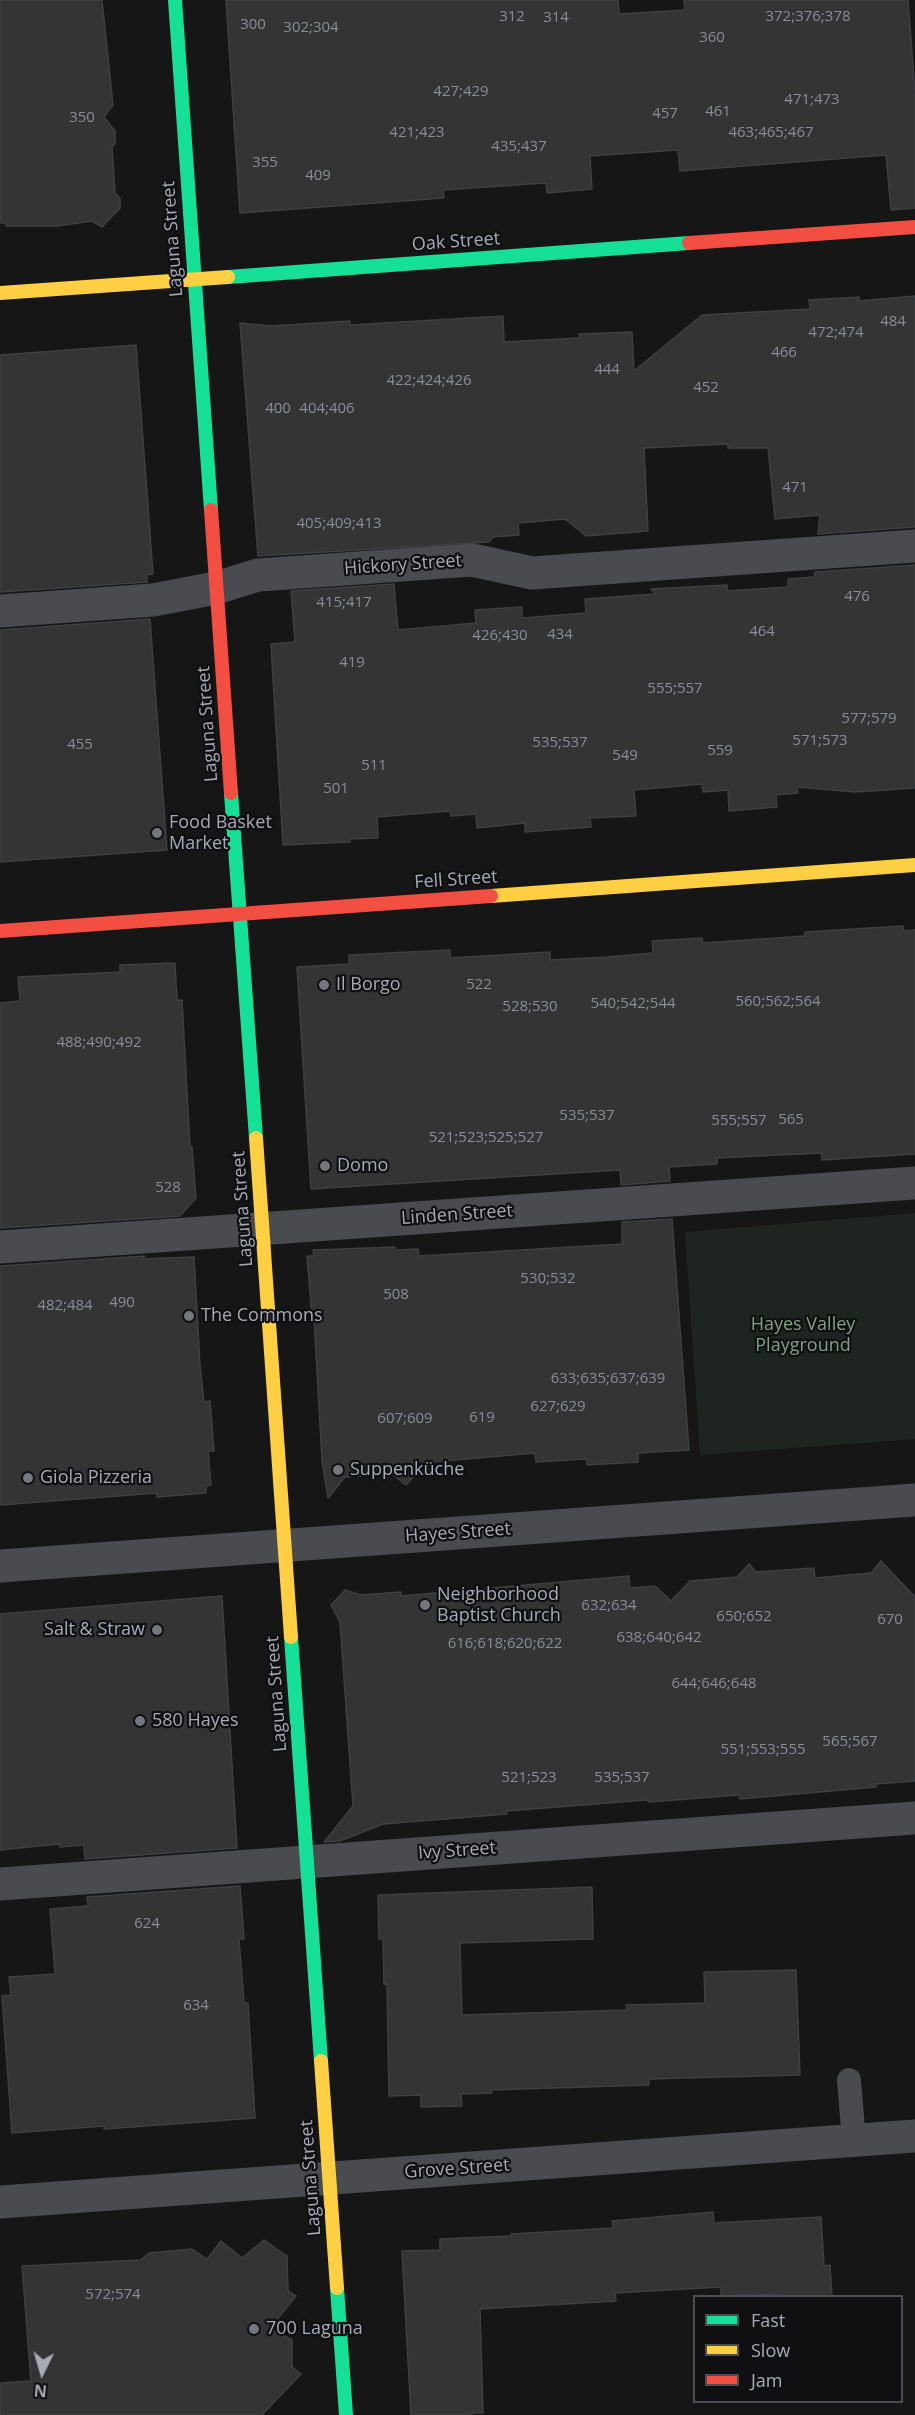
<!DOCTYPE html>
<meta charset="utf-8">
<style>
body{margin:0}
#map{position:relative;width:915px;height:2415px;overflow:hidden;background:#161616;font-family:"Open Sans",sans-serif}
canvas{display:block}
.legend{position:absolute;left:693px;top:2295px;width:210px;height:108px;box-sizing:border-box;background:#101012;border:2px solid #4c4e54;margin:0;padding:8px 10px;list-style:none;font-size:18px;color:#a7abb7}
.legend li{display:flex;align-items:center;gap:12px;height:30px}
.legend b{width:30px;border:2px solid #4c4e54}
.north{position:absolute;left:12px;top:2343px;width:60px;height:60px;-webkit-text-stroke:4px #101012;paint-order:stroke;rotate:185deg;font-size:16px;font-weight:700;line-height:24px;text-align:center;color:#a7abb7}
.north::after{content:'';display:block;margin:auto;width:21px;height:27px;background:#a7abb7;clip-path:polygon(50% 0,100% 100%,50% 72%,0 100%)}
</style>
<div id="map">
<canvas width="915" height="2415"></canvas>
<ul class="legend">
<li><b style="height:8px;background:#16e098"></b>Fast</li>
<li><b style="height:8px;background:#ffcf43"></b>Slow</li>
<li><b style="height:8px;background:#f24e42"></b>Jam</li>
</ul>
<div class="north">N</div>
</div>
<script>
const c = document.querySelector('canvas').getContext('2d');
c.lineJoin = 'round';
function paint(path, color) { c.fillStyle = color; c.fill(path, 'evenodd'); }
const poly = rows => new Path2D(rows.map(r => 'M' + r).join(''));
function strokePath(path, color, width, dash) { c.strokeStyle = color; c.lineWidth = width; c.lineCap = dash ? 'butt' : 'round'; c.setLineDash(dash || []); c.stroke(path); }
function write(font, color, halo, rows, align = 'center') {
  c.font = font + ' "Open Sans",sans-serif'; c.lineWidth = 4.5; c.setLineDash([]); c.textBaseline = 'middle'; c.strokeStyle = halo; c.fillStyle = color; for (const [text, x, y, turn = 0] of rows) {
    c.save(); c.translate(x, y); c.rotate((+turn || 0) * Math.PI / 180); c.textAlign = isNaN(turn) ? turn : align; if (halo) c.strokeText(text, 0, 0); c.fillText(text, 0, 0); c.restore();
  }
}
paint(poly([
 [915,1213,915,1439,700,1455,685,1232]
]), '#1e2520');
const building = poly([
 [0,0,102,0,113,105,104,117,115,131,115,143,112,147,115,193,120,198,120,208,102,227,92,221,57,226,6,226,6,223,0,223,0,0],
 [226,0,618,0,619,14,685,10,684,0,908,0,915,93,915,208,891,210,886,155,680,171,678,150,590,156,592,189,547,193,546,183,443,190,444,198,240,213,226,0],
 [915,296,915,527,818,534,820,515,775,519,768,448,728,448,728,444,644,448,648,531,586,536,565,519,518,523,519,535,493,537,489,542,258,556,240,323,270,326,350,321,350,325,503,316,504,342,579,338,579,334,632,332,634,371,702,315,810,309,809,300,859,297,859,301,915,296],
 [136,345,153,574,147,575,147,582,0,592,0,355,136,345],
 [915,565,915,788,855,792,797,787,798,793,776,795,777,807,729,811,728,790,703,792,702,784,634,790,636,816,590,818,591,827,525,832,525,823,477,828,476,814,451,816,450,811,377,817,378,838,350,839,350,842,283,845,271,644,295,642,291,591,394,584,398,630,476,623,475,610,522,607,522,618,586,613,585,599,655,594,651,589,727,585,727,591,788,587,788,579,814,577,815,572,915,565],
 [150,619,167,850,0,862,0,630,150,619],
 [903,926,903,931,915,930,915,1154,822,1160,822,1153,717,1158,717,1164,669,1167,670,1181,621,1185,620,1170,311,1189,297,967,349,964,349,955,450,950,450,958,550,952,550,960,607,957,653,953,652,941,702,938,703,943,805,936,805,932,903,926],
 [175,963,177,1000,182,1000,190,1147,192,1147,196,1198,180,1216,0,1228,0,1003,20,1001,18,977,120,972,120,965,175,963],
 [672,1219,689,1450,638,1453,638,1462,587,1465,587,1459,536,1462,535,1453,432,1462,433,1472,418,1472,406,1485,392,1474,345,1477,328,1498,322,1461,314,1317,312,1317,307,1256,314,1256,313,1250,395,1247,395,1250,418,1249,419,1256,622,1244,622,1222,672,1219],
 [145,1256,142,1259,194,1257,200,1365,204,1402,210,1401,214,1451,208,1451,211,1485,206,1486,206,1493,157,1497,157,1493,0,1505,0,1266,145,1256],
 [881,1561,915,1597,915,1781,876,1784,876,1787,740,1799,739,1795,649,1802,647,1800,507,1811,507,1814,383,1824,340,1841,324,1842,353,1806,340,1622,331,1605,345,1590,361,1595,401,1592,401,1596,629,1576,630,1588,655,1586,671,1601,690,1581,737,1577,749,1564,756,1572,814,1568,815,1578,871,1573,881,1561],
 [222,1596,237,1848,85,1859,84,1845,60,1847,59,1844,0,1850,0,1614,222,1596],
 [240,1886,244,1939,239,1939,244,2003,248,2003,255,2118,104,2129,104,2126,12,2133,2,1996,11,1995,9,1977,55,1974,50,1909,88,1906,87,1897,240,1886],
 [592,1887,593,1939,460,1943,462,2015,627,2010,626,2005,705,2003,704,1972,796,1970,800,2075,649,2079,649,2085,491,2090,492,2093,461,2094,462,2106,421,2107,421,2095,389,2096,387,1984,384,1984,383,1939,379,1939,378,1895,592,1887],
 [713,2212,714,2223,821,2217,824,2266,830,2265,832,2296,778,2296,778,2294,721,2296,721,2287,615,2293,616,2301,480,2309,483,2413,472,2413,472,2415,411,2415,402,2251,440,2250,440,2239,512,2236,511,2234,613,2228,612,2221,713,2212],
 [264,2240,287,2256,288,2291,296,2296,270,2328,292,2340,292,2367,301,2374,262,2415,0,2415,0,2383,31,2381,22,2266,141,2260,149,2253,192,2249,207,2259,221,2241,242,2258,264,2240]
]);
paint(building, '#343435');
strokePath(building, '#3e3f42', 1.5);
strokePath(poly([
 [849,2080,854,2141]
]), '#4a4b4f', 24);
strokePath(poly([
 [0,611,153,600,216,588,258,575,472,560,532,573,915,546],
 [0,1247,915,1183],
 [0,1566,915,1500],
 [0,1884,915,1818],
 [0,2202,915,2136]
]), '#4a4b4f', 33);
strokePath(poly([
 [175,0,211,510],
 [228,277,689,243],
 [231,793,256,1138],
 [291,1637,321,2061],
 [337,2288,346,2415]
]), '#16e098', 14);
strokePath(poly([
 [0,293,228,277],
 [491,896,915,865],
 [256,1138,291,1637],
 [321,2061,337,2288]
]), '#ffcf43', 14);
strokePath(poly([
 [689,243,915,227],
 [211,510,231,793],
 [0,931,491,896]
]), '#f24e42', 14);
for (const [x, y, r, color] of [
 [157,833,6,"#74777f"],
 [324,985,6,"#74777f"],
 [325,1166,6,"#74777f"],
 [189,1316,6,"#74777f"],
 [338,1470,6,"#74777f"],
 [28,1478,6,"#74777f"],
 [425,1605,6,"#74777f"],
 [157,1630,6,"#74777f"],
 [140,1721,6,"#74777f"],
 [254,2329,6,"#74777f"]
]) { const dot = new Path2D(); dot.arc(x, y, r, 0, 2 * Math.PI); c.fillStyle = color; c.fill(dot); strokePath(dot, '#101012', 2); }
write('15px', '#8a8d96', null, [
 ["312",512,17],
 ["372;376;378",808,17],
 ["314",556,18],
 ["300",253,25],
 ["302;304",311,28],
 ["360",712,38],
 ["427;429",461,92],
 ["471;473",812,100],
 ["461",718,112],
 ["457",665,114],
 ["350",82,118],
 ["421;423",417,133],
 ["463;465;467",771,133],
 ["435;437",519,147],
 ["355",265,163],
 ["409",318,176],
 ["484",893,322],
 ["472;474",836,333],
 ["466",784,353],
 ["444",607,370],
 ["422;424;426",429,381],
 ["452",706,388],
 ["400",278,409],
 ["404;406",327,409],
 ["471",795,488],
 ["405;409;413",339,524],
 ["476",857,597],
 ["415;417",344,603],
 ["464",762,632],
 ["434",560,635],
 ["426;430",500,636],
 ["419",352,663],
 ["555;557",675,689],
 ["577;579",869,719],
 ["571;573",820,741],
 ["535;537",560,743],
 ["455",80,745],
 ["559",720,751],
 ["549",625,756],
 ["511",374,766],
 ["501",336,789],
 ["522",479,985],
 ["560;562;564",778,1002],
 ["540;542;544",633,1004],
 ["528;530",530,1007],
 ["488;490;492",99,1043],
 ["535;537",587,1116],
 ["565",791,1120],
 ["555;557",739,1121],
 ["521;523;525;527",486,1138],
 ["528",168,1188],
 ["530;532",548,1279],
 ["508",396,1295],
 ["490",122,1303],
 ["482;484",65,1306],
 ["633;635;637;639",608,1379],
 ["627;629",558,1407],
 ["619",482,1418],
 ["607;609",405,1419],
 ["632;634",609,1606],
 ["650;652",744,1617],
 ["670",890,1620],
 ["638;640;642",659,1638],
 ["616;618;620;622",505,1644],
 ["644;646;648",714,1684],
 ["565;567",850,1742],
 ["551;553;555",763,1750],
 ["521;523",529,1778],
 ["535;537",622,1778],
 ["624",147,1924],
 ["634",196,2006],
 ["572;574",113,2295]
]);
write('18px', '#a7abb7', '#101012', [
 ["Laguna Street",173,239,-94],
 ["Oak Street",456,242,-4],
 ["Hickory Street",403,565,-4],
 ["Laguna Street",208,724,-94],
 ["Fell Street",456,880,-4],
 ["Laguna Street",243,1209,-94],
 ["Linden Street",457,1215,-4],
 ["Hayes Street",458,1533,-4],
 ["Laguna Street",277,1694,-94],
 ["Ivy Street",457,1851,-4],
 ["Grove Street",457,2169,-4],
 ["Laguna Street",311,2178,-94]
]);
write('18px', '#a7abb7', '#101012', [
 ["Food Basket",169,823],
 ["Market",169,844],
 ["Il Borgo",336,985],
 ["Domo",337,1166],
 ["The Commons",201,1316],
 ["Suppenküche",350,1470],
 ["Giola Pizzeria",40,1478],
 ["Neighborhood",437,1595],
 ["Baptist Church",437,1616],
 ["Salt & Straw",145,1630,"right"],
 ["580 Hayes",152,1721],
 ["700 Laguna",266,2329]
], 'left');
write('18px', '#7ea282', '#101012', [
 ["Hayes Valley",803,1325],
 ["Playground",803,1346]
]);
</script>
